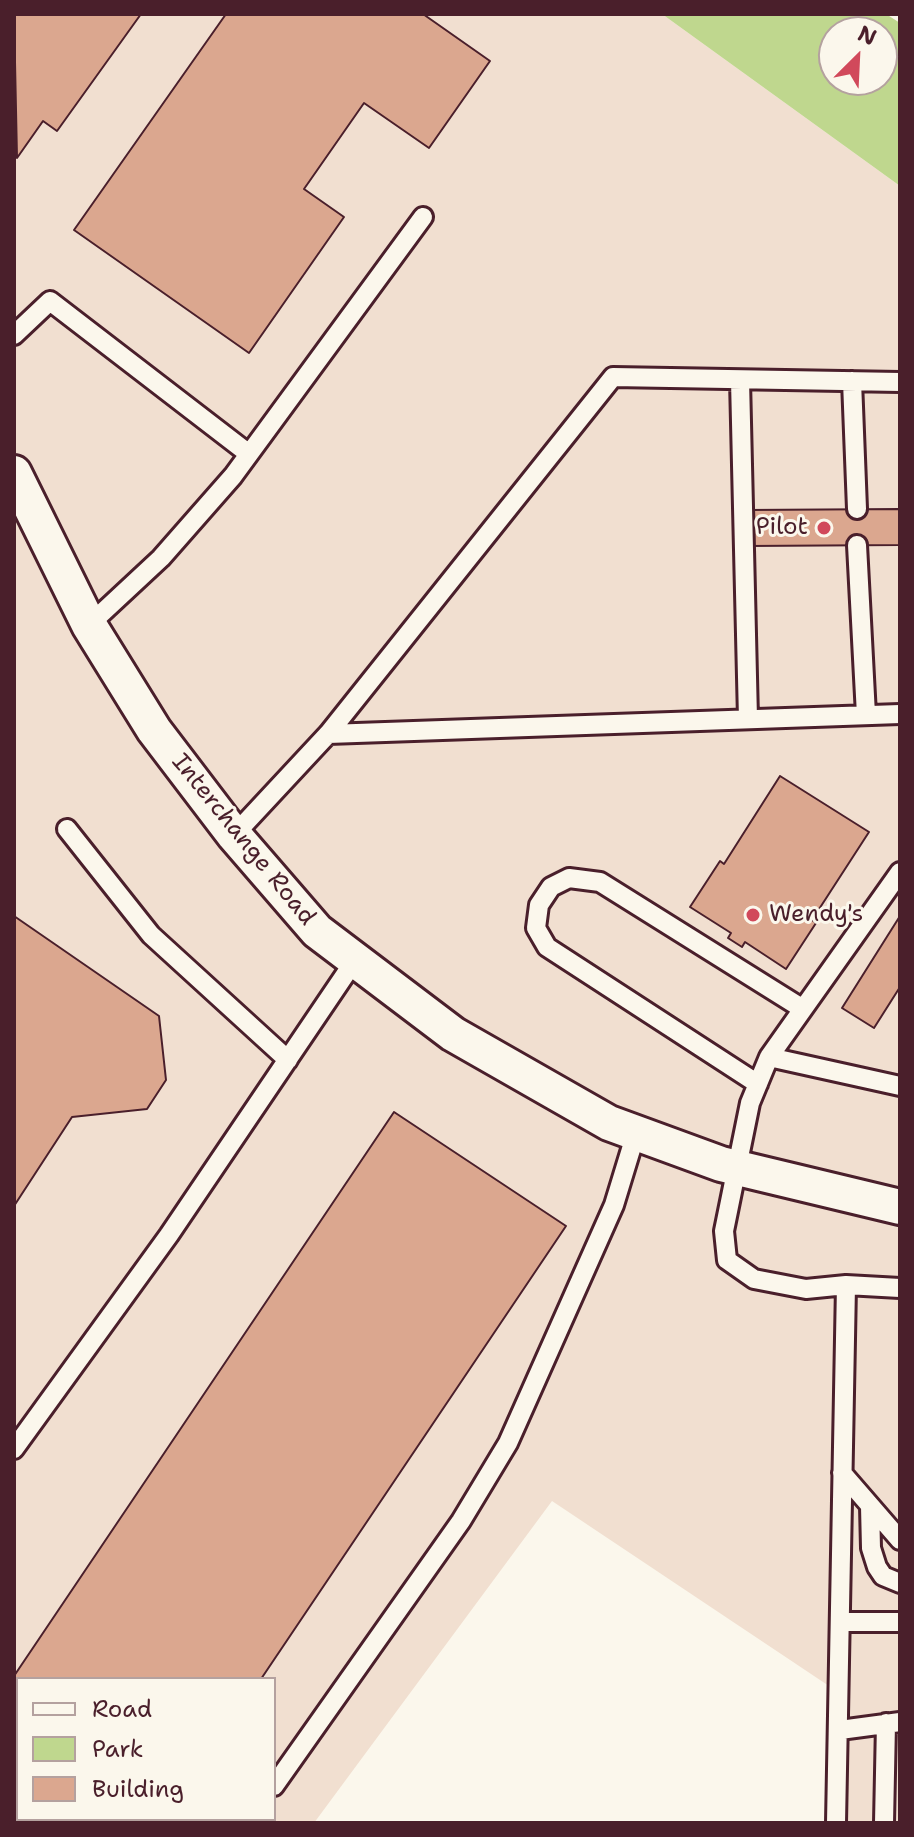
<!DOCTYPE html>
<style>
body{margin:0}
#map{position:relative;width:914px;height:1837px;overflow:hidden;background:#fbf7ec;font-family:"Shantell Sans",sans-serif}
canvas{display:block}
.frame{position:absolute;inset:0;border:16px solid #4a1f2b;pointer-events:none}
.legend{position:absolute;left:16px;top:1677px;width:260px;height:144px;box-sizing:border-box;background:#fbf7ec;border:2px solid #b4a19f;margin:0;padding:10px 14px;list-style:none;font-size:24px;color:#4a1f2b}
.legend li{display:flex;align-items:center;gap:16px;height:40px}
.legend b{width:40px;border:2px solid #b4a19f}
.north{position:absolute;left:818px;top:16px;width:80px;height:80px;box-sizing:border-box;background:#fbf7ec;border:2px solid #b4a19f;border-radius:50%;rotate:24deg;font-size:22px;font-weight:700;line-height:32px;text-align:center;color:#4a1f2b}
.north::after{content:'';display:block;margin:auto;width:28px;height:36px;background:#d1495b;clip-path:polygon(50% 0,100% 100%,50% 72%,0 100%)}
</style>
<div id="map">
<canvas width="914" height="1837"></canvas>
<div class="frame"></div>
<ul class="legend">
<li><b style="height:10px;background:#fbf7ec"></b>Road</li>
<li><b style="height:22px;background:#bfd78e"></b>Park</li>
<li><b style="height:22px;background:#dba78f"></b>Building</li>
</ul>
<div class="north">N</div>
</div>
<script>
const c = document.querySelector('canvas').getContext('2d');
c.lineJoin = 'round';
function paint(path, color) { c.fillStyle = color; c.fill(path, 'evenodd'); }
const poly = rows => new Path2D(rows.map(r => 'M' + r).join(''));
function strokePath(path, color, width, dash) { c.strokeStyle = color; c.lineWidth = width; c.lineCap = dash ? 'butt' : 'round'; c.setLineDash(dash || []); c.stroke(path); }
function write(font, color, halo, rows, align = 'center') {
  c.font = font + ' "Shantell Sans",sans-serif'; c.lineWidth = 6; c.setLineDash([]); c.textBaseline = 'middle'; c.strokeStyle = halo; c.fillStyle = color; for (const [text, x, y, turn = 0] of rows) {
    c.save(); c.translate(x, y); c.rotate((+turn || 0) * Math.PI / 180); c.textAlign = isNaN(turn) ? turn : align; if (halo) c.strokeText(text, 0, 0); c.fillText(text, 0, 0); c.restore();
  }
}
paint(poly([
 [14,14,662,14,900,186,900,1823,825,1823,832,1688,552,1501,314,1823,14,1823],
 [18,1679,274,1679,274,1819,18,1819]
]), '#f1dfd0');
paint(poly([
 [662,14,886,14,900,23,900,186],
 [882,32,882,80,834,80,834,32]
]), '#bfd78e');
const building = poly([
 [14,14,141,14,57,131,43,121,17,158,14,14],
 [226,14,423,14,490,61,429,148,364,103,304,189,344,217,249,353,74,230,226,14],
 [900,509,900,545,748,546,747,510,900,509],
 [780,776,869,832,812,920,816,923,786,969,745,942,742,947,728,938,731,933,690,907,720,861,724,864,780,776],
 [14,916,159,1016,166,1080,147,1109,72,1117,14,1206,14,916],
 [900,916,900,987,874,1028,842,1008,900,916],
 [394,1112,566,1226,261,1679,18,1679,18,1819,166,1819,164,1823,14,1823,14,1676,394,1112]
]);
paint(building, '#dba78f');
strokePath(building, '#4a1f2b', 2);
const lane = poly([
 [14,335,50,301,249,454],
 [740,380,748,719],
 [852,381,857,509],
 [857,545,866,715],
 [89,625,161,558,233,476,423,217],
 [328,734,900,714],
 [67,829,151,935,288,1060],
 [234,835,328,734,613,377,900,382],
 [769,1057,900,872],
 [758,1084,547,947,536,928,539,905,551,887,569,878,600,882,803,1009],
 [846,1285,900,1288],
 [14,1449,169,1235,355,960],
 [842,1473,900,1540],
 [870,1506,871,1548,877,1567,883,1576,900,1583],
 [841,1622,900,1622],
 [840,1730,900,1722],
 [274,1786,461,1521,508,1443,614,1205,636,1133],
 [248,1823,251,1819],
 [836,1823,846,1285,806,1289,754,1279,727,1260,724,1231,750,1103,769,1057,900,1086],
 [884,1823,886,1723]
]);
const street = poly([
 [14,473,89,625,154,730,234,835,317,931,453,1034,609,1123,721,1164,900,1207]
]);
strokePath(lane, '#4a1f2b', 24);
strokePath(street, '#4a1f2b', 40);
strokePath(lane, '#fbf7ec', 18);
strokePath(street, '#fbf7ec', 34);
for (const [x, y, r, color] of [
 [824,528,8,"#d1495b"],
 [753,915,8,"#d1495b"]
]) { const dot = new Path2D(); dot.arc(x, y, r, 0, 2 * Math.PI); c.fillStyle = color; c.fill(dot); strokePath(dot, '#fbf7ec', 3); }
write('24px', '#4a1f2b', '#fbf7ec', [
 ["Pilot",808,528],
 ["Wendy's",769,915,"left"]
], 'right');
write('24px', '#4a1f2b', '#fbf7ec', [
 ["Interchange Road",243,840,51]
]);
</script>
